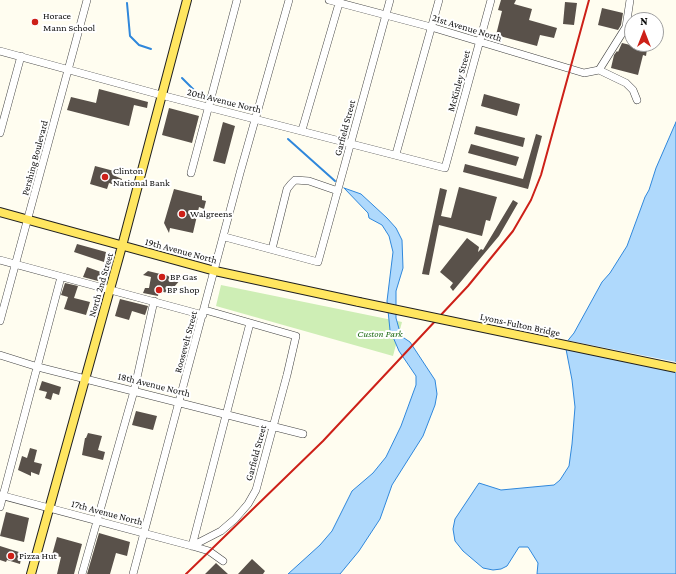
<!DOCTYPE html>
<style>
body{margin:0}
#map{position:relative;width:676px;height:574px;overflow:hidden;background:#fffdf0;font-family:"Crimson Pro",serif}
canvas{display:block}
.north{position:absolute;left:624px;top:12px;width:40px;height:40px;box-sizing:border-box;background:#fff;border:1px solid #9f9f9f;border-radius:50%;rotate:0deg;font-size:11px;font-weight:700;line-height:16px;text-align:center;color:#0f0f0f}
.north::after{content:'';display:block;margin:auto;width:14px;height:18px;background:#cd2018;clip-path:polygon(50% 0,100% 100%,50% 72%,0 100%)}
</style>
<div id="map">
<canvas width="676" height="574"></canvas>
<div class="north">N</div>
</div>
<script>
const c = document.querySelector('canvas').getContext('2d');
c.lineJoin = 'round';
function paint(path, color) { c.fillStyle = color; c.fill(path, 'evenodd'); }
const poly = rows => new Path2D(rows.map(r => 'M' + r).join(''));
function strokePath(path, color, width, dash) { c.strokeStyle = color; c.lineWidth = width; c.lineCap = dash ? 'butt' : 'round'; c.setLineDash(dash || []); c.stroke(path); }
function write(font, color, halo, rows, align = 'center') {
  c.font = font + ' "Crimson Pro",serif'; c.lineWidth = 4; c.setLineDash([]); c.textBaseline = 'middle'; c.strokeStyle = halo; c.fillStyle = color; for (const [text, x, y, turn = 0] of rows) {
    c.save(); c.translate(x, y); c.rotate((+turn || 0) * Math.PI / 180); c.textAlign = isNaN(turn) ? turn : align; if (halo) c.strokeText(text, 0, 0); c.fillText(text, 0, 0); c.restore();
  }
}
paint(poly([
 [221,285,402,322,393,356,216,306]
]), '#ceeeb5');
const water = poly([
 [676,122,676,574,537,574,538,563,528,547,519,547,507,566,501,569,493,570,483,568,463,551,455,541,453,529,455,519,479,483,501,490,554,485,560,480,569,466,572,444,575,407,572,380,565,344,574,333,602,282,610,273,627,246,645,197,649,190,656,168,676,122],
 [344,188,361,194,387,218,396,228,402,240,403,268,396,291,396,318,401,336,410,342,435,380,437,394,435,405,423,436,392,485,380,519,359,551,340,574,288,574,320,545,332,531,352,491,373,473,386,457,401,426,416,385,416,376,399,351,390,330,387,301,393,252,389,236,382,225,369,218,368,213,344,188]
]);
paint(water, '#afd9fc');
strokePath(water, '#2f87db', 1);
paint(poly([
 [566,340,676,362,676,372,564,349,563,344]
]), '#fffdf0');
strokePath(poly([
 [127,3,130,36,139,45,151,49],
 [182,78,194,90,208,98],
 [214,100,246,109],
 [288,139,335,181]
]), '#2f87db', 2);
paint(poly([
 [501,0,516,0,514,4,532,9,529,20,557,28,554,38,540,35,537,46,496,35,502,11,498,10],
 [565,2,577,3,574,25,563,24],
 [602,8,623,13,621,25,618,30,598,25],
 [622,43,647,49,646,56,643,55,638,75,611,68,614,55,617,51,618,52],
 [99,89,148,102,147,108,134,105,129,126,67,110,71,97,96,103],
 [484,94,520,104,517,116,481,106],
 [169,108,199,116,192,143,162,135],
 [223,122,235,126,225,164,213,161],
 [476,126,525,138,523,147,474,134],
 [536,134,542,136,528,189,463,172,465,164,523,179],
 [471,144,519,157,516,166,468,153],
 [95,166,114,171,113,175,122,179,120,187,109,183,107,189,90,184],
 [459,187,497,197,490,221,486,220,482,236,439,225,429,275,422,274,440,188,447,190,441,216,451,218],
 [174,189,202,196,202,200,206,201,204,209,199,207,193,233,170,228,169,233,164,223],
 [513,200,518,203,499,236,453,291,450,287,453,283,440,272,467,238,479,247,478,252,481,249,483,250],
 [77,244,106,252,104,262,74,252],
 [87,267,101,272,98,281,83,277],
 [148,271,181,279,174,287,172,294,159,291,158,296,143,293,145,288,149,288,151,277,143,275],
 [65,283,78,286,74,298,90,302,86,315,64,309,68,297,61,295],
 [120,299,148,306,145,315,132,311,129,320,115,316],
 [42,381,61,387,59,395,53,393,51,400,45,398,47,392,39,390],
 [136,411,157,416,153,430,132,425],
 [88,433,102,436,98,450,105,452,103,460,82,455,85,438,86,438],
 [30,448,37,450,34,462,42,464,39,475,31,472,31,476,18,470,22,456,27,458],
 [6,512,29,518,24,542,0,536],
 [99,533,130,542,127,556,116,553,110,574,87,574],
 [57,537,82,544,74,574,57,574,61,557,52,555],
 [0,546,22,553,20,564,7,560,6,562,0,560],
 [252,559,265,571,263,574,238,574],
 [216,563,228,574,205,574]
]), '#59514a');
const minor = poly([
 [329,0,431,27,584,73,599,70],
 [0,51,161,95,445,168,491,0],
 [599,70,626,27,630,0],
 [599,70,626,83,633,90,637,100],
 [302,130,340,0],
 [0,133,21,56],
 [396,154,439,0],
 [191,173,237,0],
 [225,237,318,262,390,0],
 [272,249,287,189,291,184,295,180,309,181,338,191],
 [0,260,203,315],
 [0,321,87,0],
 [0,355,38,367,303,434],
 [0,495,192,546,209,551,223,561],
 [0,507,61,277],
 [192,546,221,531,235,519,248,504,256,490,287,375,296,336,205,310],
 [192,546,250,323],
 [82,574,134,391,154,301],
 [133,574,240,173,289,0]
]);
const major = poly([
 [0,212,215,271,359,302],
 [31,574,122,246,187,0]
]);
strokePath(minor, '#424242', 8);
strokePath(major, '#202020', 10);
strokePath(minor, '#fff', 7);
strokePath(major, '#ffe660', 8);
strokePath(poly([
 [186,574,323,441,468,286,513,231,531,200,541,175,589,0]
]), '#cd2018', 2);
const majorBridge = poly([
 [359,302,676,368]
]);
strokePath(majorBridge, '#202020', 10, []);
strokePath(majorBridge, '#ffe660', 8);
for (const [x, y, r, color] of [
 [35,22,4,"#cd2018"],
 [105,177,4,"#cd2018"],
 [182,214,4,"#cd2018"],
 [162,277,4,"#cd2018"],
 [159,290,4,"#cd2018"],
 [11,556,4,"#cd2018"]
]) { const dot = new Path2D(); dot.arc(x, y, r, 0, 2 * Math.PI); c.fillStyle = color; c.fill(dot); strokePath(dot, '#fff', 1.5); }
write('10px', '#0f0f0f', '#fff', [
 ["Horace",43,16],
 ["Mann School",43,28],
 ["Clinton",113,171],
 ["National Bank",113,183],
 ["Walgreens",190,214],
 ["BP Gas",170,277],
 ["BP Shop",167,290],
 ["Pizza Hut",19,556]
], 'left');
write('10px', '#0f0f0f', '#fff', [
 ["21st Avenue North",467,28,17],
 ["McKinley Street",459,81,-75],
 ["20th Avenue North",224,101,14],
 ["Garfield Street",345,128,-75],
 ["Pershing Boulevard",35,158,-75],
 ["19th Avenue North",181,251,15],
 ["North 2nd Street",101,285,-74],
 ["Lyons-Fulton Bridge",520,325,12],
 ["Roosevelt Street",186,342,-75],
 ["18th Avenue North",154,385,14],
 ["Garfield Street",256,453,-75],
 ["17th Avenue North",107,513,15]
]);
write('italic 10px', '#226e18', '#fff', [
 ["Custon Park",380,334]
]);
</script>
